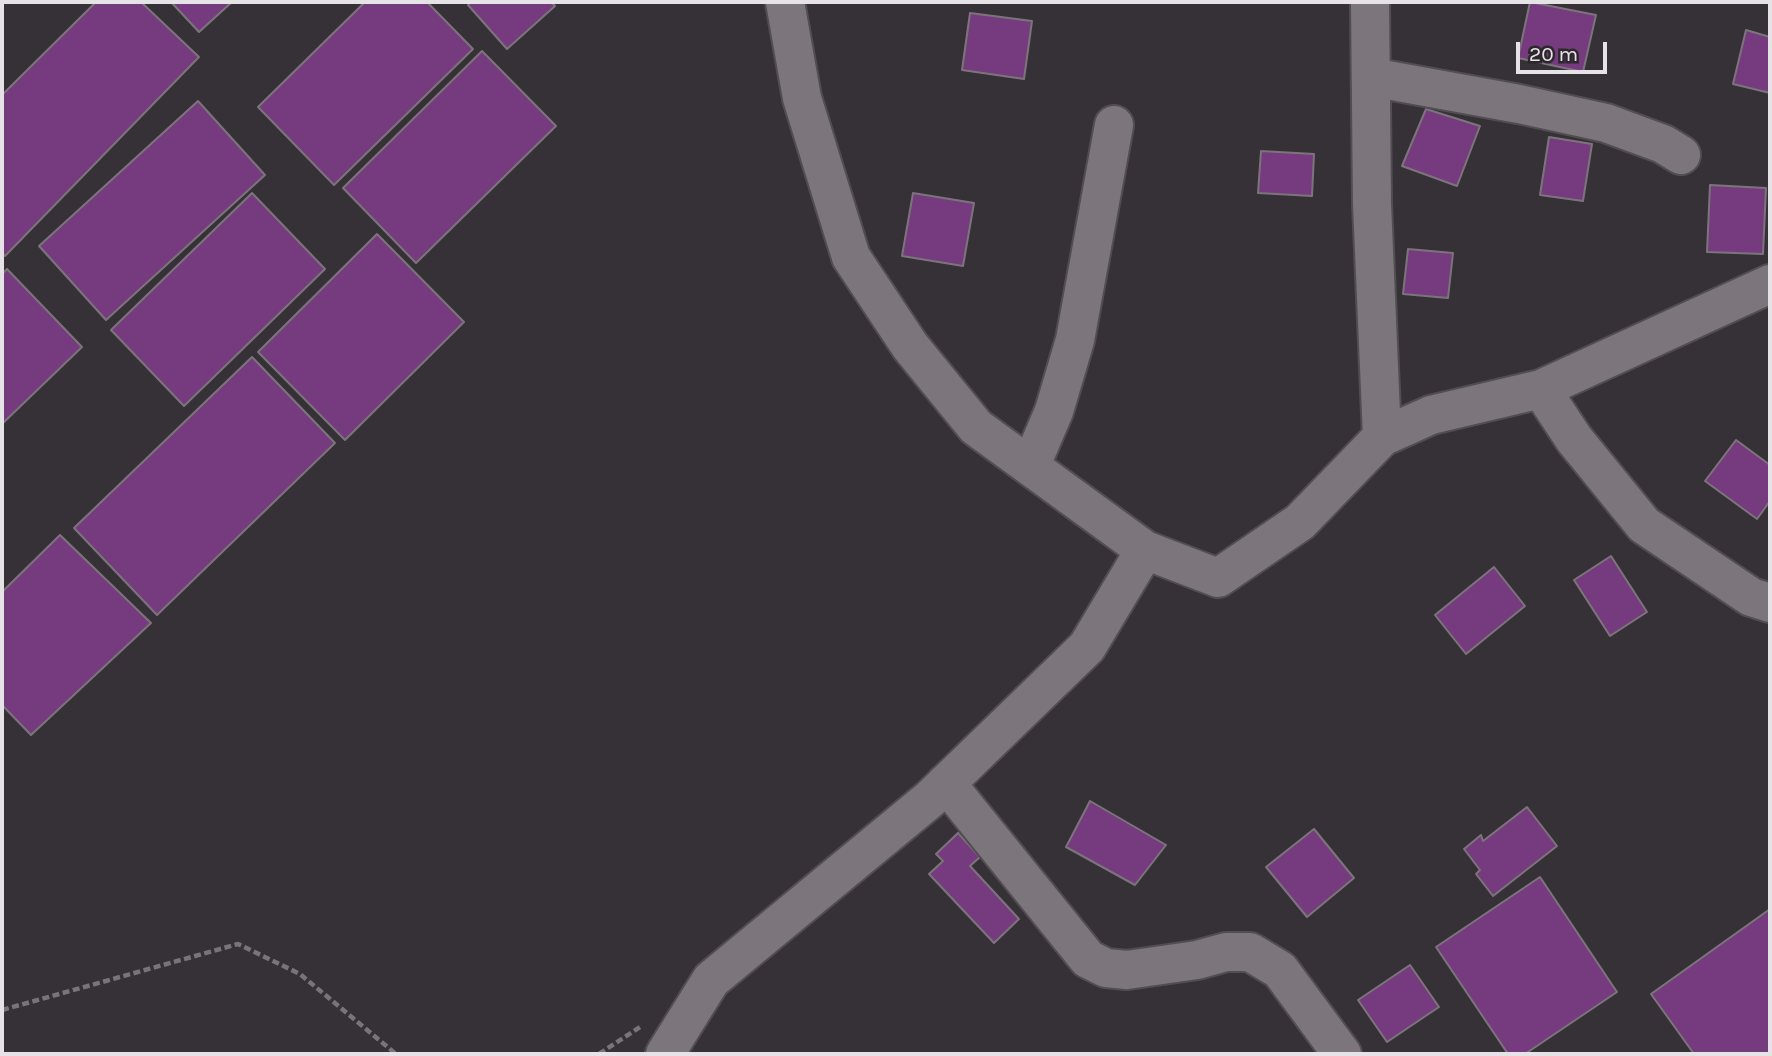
<!DOCTYPE html>
<style>
body{margin:0}
#map{position:relative;width:1772px;height:1056px;overflow:hidden;background:#363136;font-family:Karla,sans-serif}
canvas{display:block}
.frame{position:absolute;inset:0;border:4px solid #e6e3e6;pointer-events:none}
.scale{position:absolute;left:1516px;top:42px;width:91px;height:32px;box-sizing:border-box;border:4px solid #e6e3e6;border-top:0;padding-left:9px;font-size:21px;line-height:24px;white-space:nowrap;color:#e6e3e6;-webkit-text-stroke:5px #2c272c;paint-order:stroke}
</style>
<div id="map">
<canvas width="1772" height="1056"></canvas>
<div class="frame"></div>
<div class="scale">20 m</div>
</div>
<script>
const c = document.querySelector('canvas').getContext('2d');
c.lineJoin = 'round';
function paint(path, color) { c.fillStyle = color; c.fill(path, 'evenodd'); }
const poly = rows => new Path2D(rows.map(r => 'M' + r).join(''));
function strokePath(path, color, width, dash) { c.strokeStyle = color; c.lineWidth = width; c.lineCap = dash ? 'butt' : 'round'; c.setLineDash(dash || []); c.stroke(path); }
const building = poly([
 [96,2,141,2,199,57,5,256,2,253,2,95,96,2],
 [171,2,232,2,199,32,171,2],
 [365,2,427,2,473,49,334,185,258,107,365,2],
 [471,2,551,2,555,6,507,49,468,5,471,2],
 [1530,2,1596,15,1583,72,1518,58,1530,2],
 [970,13,1032,21,1024,79,962,70,970,13],
 [1746,30,1770,37,1770,93,1733,84,1746,30],
 [482,51,556,126,416,263,343,188,482,51],
 [198,101,265,175,106,320,39,246,198,101],
 [1426,109,1480,126,1457,186,1402,166,1426,109],
 [1549,137,1592,144,1583,201,1540,195,1549,137],
 [1261,151,1314,154,1312,196,1258,193,1261,151],
 [1710,185,1766,188,1763,254,1707,252,1710,185],
 [252,193,325,269,184,406,111,330,252,193],
 [913,193,974,203,963,266,902,256,913,193],
 [377,234,464,322,345,440,258,352,377,234],
 [1408,249,1453,253,1448,298,1403,294,1408,249],
 [7,269,82,347,2,424,2,274,7,269],
 [252,357,335,443,157,615,74,528,252,357],
 [1736,440,1770,465,1770,501,1757,519,1705,481,1736,440],
 [60,535,151,623,31,735,2,705,2,592,60,535],
 [1611,556,1647,612,1610,636,1574,580,1611,556],
 [1494,567,1525,606,1466,654,1435,615,1494,567],
 [1090,801,1166,845,1135,885,1066,847,1090,801],
 [1527,807,1557,846,1493,896,1476,874,1480,870,1464,849,1481,835,1483,841,1527,807],
 [1314,829,1354,878,1307,917,1266,867,1314,829],
 [958,833,980,857,970,866,1019,919,994,943,929,874,943,861,936,854,958,833],
 [1540,877,1617,992,1525,1054,1508,1054,1436,947,1540,877],
 [1770,909,1770,1054,1694,1054,1651,994,1770,909],
 [1410,965,1439,1007,1387,1042,1358,1000,1410,965]
]);
paint(building, '#763b7e');
strokePath(building, '#7b757b', 2);
const minor = poly([
 [785,2,802,98,851,257,910,346,976,427,1145,550,1218,578,1300,522,1382,437,1431,415,1541,389,1770,284],
 [1370,2,1372,204,1382,437],
 [1371,77,1519,104,1606,123,1663,144,1681,155],
 [1541,389,1574,439,1644,525,1751,597,1770,603],
 [1031,465,1054,411,1075,340,1114,125],
 [946,783,1088,959,1106,968,1127,970,1197,960,1226,952,1250,952,1280,970,1342,1054],
 [665,1054,711,980,930,799,1087,647,1145,550]
]);
strokePath(minor, '#514e52', 42);
strokePath(poly([
 [2,1010,238,944,300,974,396,1054],
 [599,1054,640,1027]
]), '#787478', 4.5, [7, 3.5]);
strokePath(minor, '#7c767c', 38);
</script>
